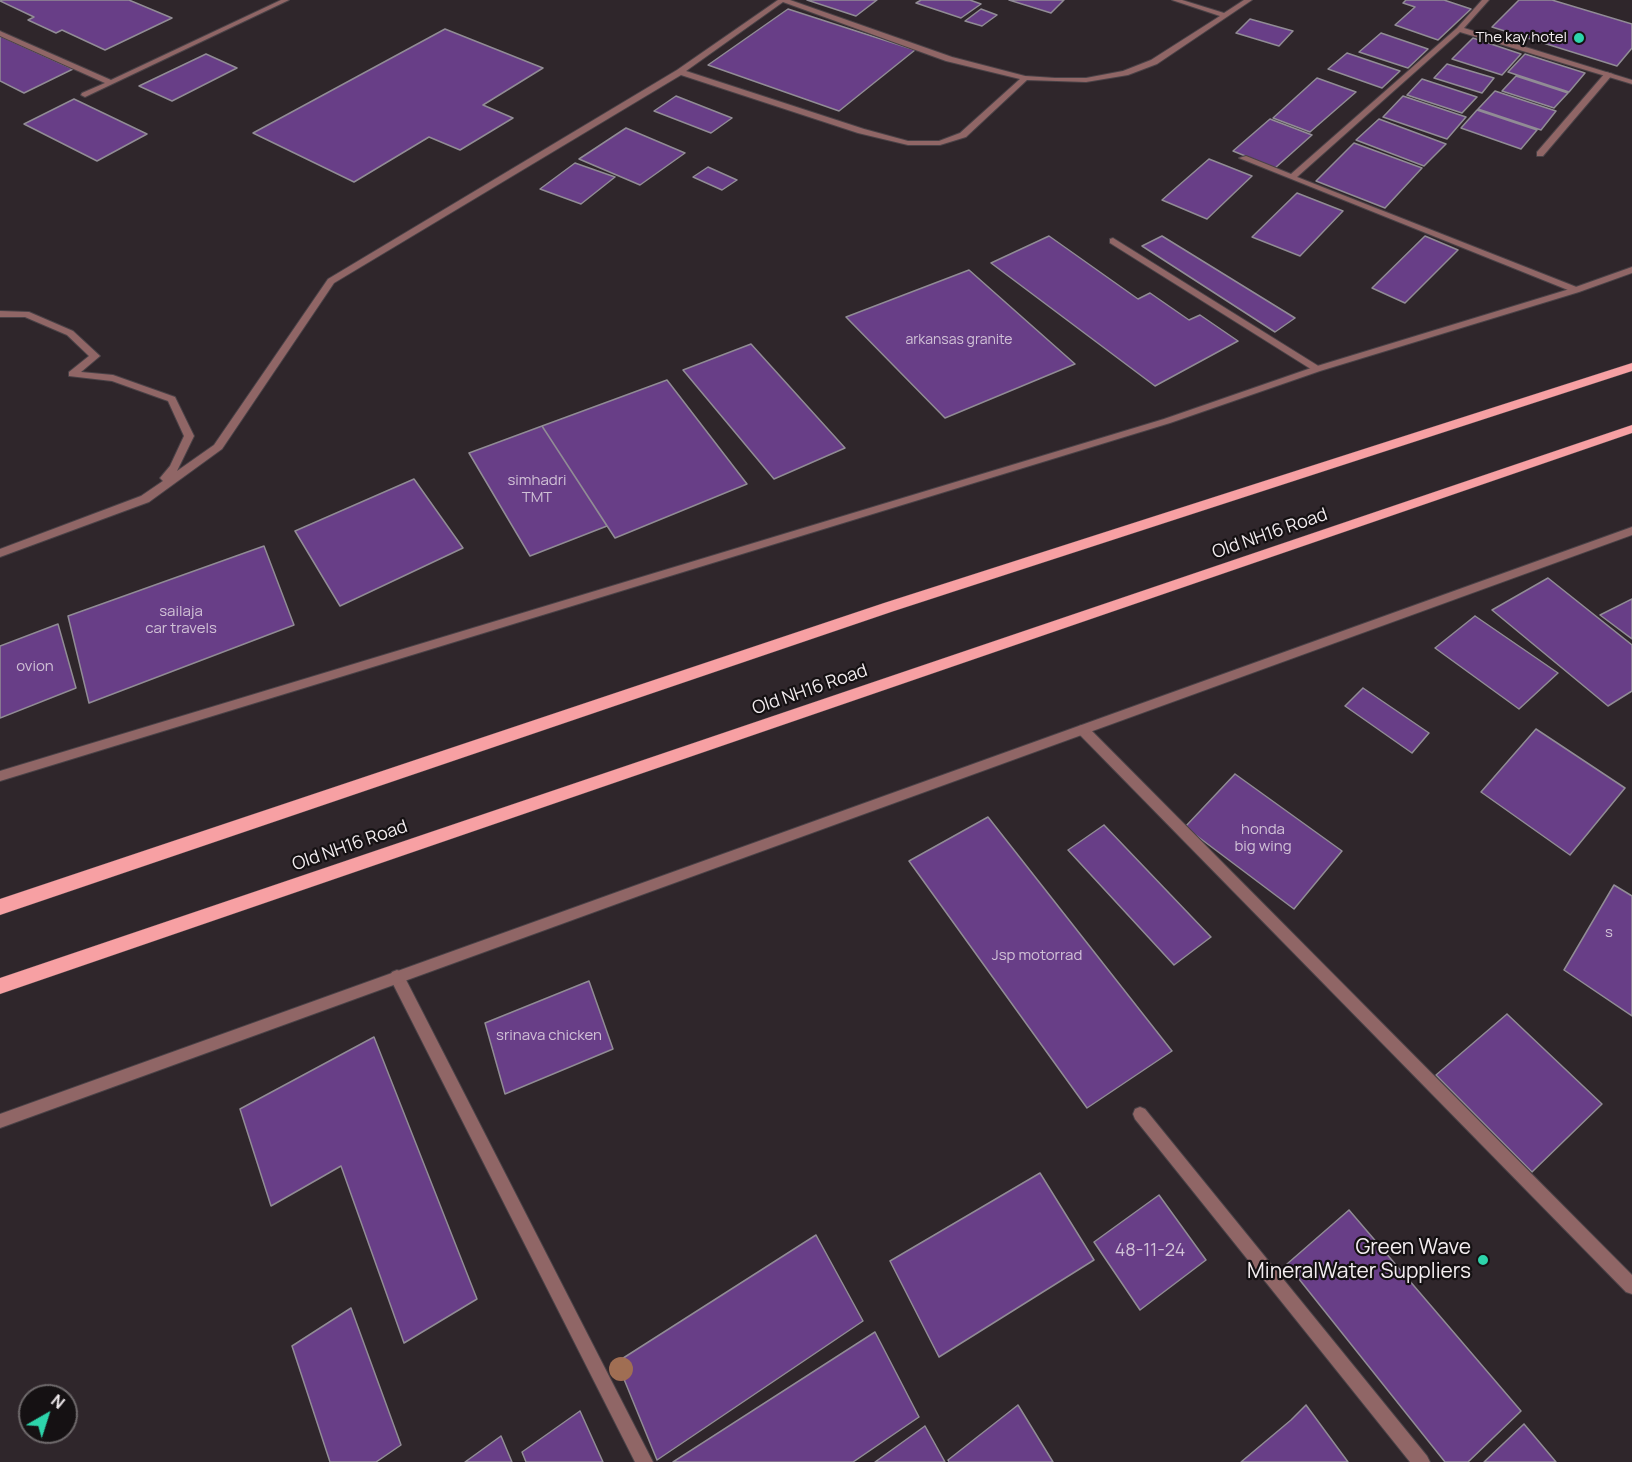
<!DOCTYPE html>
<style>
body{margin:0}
#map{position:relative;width:1632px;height:1462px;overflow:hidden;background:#2f262b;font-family:Manrope,sans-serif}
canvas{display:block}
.north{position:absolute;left:18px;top:1384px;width:60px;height:60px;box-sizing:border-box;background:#151113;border:2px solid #6e696b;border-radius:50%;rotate:39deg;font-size:16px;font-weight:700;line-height:24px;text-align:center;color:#f3edf0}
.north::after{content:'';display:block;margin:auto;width:21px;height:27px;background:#2dd4ab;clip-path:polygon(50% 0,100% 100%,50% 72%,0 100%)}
</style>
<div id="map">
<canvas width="1632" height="1462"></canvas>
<div class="north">N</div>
</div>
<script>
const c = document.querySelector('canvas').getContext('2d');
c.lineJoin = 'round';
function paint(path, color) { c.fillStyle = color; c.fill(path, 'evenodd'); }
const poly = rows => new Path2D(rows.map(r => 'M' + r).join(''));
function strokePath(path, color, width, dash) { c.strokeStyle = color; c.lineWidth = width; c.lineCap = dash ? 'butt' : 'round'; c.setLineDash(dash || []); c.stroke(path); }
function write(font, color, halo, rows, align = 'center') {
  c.font = font + ' Manrope,sans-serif'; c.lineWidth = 4.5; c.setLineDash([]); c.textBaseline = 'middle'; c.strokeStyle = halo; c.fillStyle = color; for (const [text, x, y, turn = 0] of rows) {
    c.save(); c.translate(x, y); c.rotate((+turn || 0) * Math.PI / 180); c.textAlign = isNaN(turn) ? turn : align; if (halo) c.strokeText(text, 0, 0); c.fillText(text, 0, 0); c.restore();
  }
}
const building = poly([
 [2,0,129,0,172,18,105,50,62,30,56,33,28,20,34,17,0,1,2,0],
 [807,0,877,0,856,16,807,0],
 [921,0,970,0,981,4,961,18,916,3,921,0],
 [1009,0,1064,0,1051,13,1009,0],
 [1406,0,1444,0,1471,9,1438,40,1395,25,1415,7,1403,3,1406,0],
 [1519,0,1552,0,1632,24,1632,48,1617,66,1492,27,1519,0],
 [788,9,915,50,839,111,708,65,788,9],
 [981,9,997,15,982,26,965,21,981,9],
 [1250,19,1293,31,1279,46,1236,33,1250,19],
 [445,29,543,68,483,105,513,118,460,150,429,137,354,182,253,133,445,29],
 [1381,33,1428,49,1408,68,1359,52,1381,33],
 [0,36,73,69,24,93,0,81,0,36],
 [1473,38,1521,54,1502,75,1452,59,1473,38],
 [1347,53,1400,71,1382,88,1328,69,1347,53],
 [206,54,237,68,172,101,139,86,206,54],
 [1525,54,1585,73,1569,92,1508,72,1525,54],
 [1447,64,1494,78,1482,93,1434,78,1447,64],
 [1516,76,1568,93,1554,108,1502,91,1516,76],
 [1317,78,1356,92,1310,132,1273,118,1317,78],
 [1422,79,1477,97,1462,113,1407,95,1422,79],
 [1495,91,1556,111,1541,130,1478,109,1495,91],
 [676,96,732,118,711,133,654,111,676,96],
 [1403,96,1466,117,1447,139,1383,117,1403,96],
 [74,99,147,134,97,161,24,124,74,99],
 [1477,110,1537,130,1521,149,1461,128,1477,110],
 [1270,119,1312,135,1275,168,1233,151,1270,119],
 [1379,119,1446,144,1424,166,1356,140,1379,119],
 [626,128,685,153,640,185,579,159,626,128],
 [1354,143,1422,168,1385,208,1316,181,1354,143],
 [1209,159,1252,176,1207,219,1162,200,1209,159],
 [575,163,615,177,581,204,540,189,575,163],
 [708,167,737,180,722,190,693,177,708,167],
 [1297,193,1343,211,1300,256,1252,237,1297,193],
 [1049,236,1138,299,1150,293,1189,320,1200,315,1238,341,1155,386,991,263,1049,236],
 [1162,236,1295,318,1275,332,1142,246,1162,236],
 [1425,236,1458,250,1405,303,1372,288,1425,236],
 [969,270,1075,364,945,418,846,317,969,270],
 [751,344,845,448,774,479,683,370,751,344],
 [667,380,747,484,615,538,542,426,667,380],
 [542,426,607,526,530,556,469,453,542,426],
 [414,479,463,548,340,606,295,531,414,479],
 [264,546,294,625,89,703,68,616,264,546],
 [1548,578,1632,645,1632,691,1608,706,1492,610,1548,578],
 [1632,599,1632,639,1600,615,1632,599],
 [1475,616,1558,673,1519,709,1435,648,1475,616],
 [58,624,76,688,0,718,0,646,58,624],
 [1363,688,1429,733,1412,753,1345,706,1363,688],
 [1536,729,1625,788,1570,855,1481,792,1536,729],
 [1235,774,1342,851,1294,909,1185,827,1235,774],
 [988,817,1172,1051,1087,1108,909,861,988,817],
 [1104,825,1211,937,1174,965,1068,850,1104,825],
 [1614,885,1632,896,1632,1016,1564,970,1614,885],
 [589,981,613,1049,505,1094,485,1023,589,981],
 [1507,1014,1602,1104,1532,1172,1436,1075,1507,1014],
 [374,1037,477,1299,404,1343,341,1166,271,1206,240,1109,374,1037],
 [1040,1173,1094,1260,939,1357,890,1261,1040,1173],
 [1159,1195,1206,1260,1140,1310,1094,1242,1159,1195],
 [1349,1210,1521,1411,1468,1462,1445,1462,1287,1264,1349,1210],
 [816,1235,863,1321,657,1460,617,1362,816,1235],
 [351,1308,401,1445,376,1462,330,1462,292,1346,351,1308],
 [875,1332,919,1417,853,1462,673,1462,875,1332],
 [1018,1405,1053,1462,949,1462,948,1460,1018,1405],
 [1306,1405,1348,1462,1241,1462,1291,1420,1306,1405],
 [580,1411,603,1462,526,1462,522,1452,580,1411],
 [1524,1424,1556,1462,1484,1462,1524,1424],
 [925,1426,945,1462,875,1462,925,1426],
 [501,1436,512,1462,465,1462,501,1436]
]);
paint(building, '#683e87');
strokePath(building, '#918c95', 1.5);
const service = poly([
 [281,0,289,0,85,97,81,95,82,93,105,83,0,36,0,31,2,32,111,80,281,0],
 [1482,0,1489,0,1464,28,1632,80,1632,84,1460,32,1297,177,1579,288,1579,292,1573,292,1239,158,1246,156,1291,174,1457,28,1482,0]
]);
const minor = poly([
 [778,0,790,0,952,57,1025,76,1055,78,1086,78,1123,71,1151,60,1220,16,1172,0,1182,0,1224,13,1244,0,1252,0,1157,64,1128,75,1086,82,1027,80,966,137,940,145,908,145,858,133,681,75,334,283,222,449,149,502,0,557,0,549,141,496,163,481,160,478,170,466,184,436,168,401,112,381,69,376,69,372,89,356,67,335,25,317,0,317,0,311,29,312,73,331,100,356,81,372,113,375,175,397,194,436,177,471,214,445,328,279,677,70,778,0],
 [783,2,946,61,1020,79,960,133,939,141,908,141,864,129,686,71,783,2],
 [1606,72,1613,74,1543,156,1537,156,1537,152,1606,72],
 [1113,238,1320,367,1320,371,1314,371,1110,243,1110,239,1113,238],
 [1083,725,1087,726,1632,1275,1632,1294,1626,1292,1079,734,1077,730,1079,726,1083,725],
 [397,970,402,972,653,1462,635,1462,392,982,390,977,392,972,397,970],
 [1140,1107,1145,1109,1427,1456,1430,1462,1410,1462,1135,1119,1133,1114,1135,1109,1140,1107]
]);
const tertiary = poly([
 [1632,267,1632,273,1579,292,1320,371,1170,423,0,781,0,771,1164,419,1314,367,1573,288,1632,267],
 [1632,527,1632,535,0,1128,0,1114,1632,527]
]);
const primary = poly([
 [1632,363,1632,371,894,611,0,915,0,899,884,603,1632,363],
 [1632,425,1632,433,0,994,0,978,1632,425]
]);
strokePath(service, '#4a4247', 2);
strokePath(minor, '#4a4247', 2);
strokePath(tertiary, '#4a4247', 2);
strokePath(primary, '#4a4247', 1);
paint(service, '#906666');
paint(minor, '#906666');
paint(tertiary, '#906666');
paint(primary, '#f7a0a3');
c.fillStyle = '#a06e53';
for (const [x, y] of [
 [621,1369]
]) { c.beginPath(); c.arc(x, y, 12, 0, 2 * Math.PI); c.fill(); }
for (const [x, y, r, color] of [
 [1579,38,6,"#2dd4ab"],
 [1483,1260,6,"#2dd4ab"]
]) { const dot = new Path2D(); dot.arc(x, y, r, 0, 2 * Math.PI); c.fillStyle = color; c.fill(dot); strokePath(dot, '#151113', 2); }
write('14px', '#d0c1d6', null, [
 ["arkansas granite",959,340]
]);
write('15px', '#f3edf0', '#151113', [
 ["The kay hotel",1567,38]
], 'right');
write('15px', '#d0c1d6', null, [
 ["simhadri",537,481],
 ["TMT",537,498],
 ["sailaja",181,612],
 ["car travels",181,629],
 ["ovion",35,667],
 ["honda",1263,830],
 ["big wing",1263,847],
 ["s",1609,933],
 ["Jsp motorrad",1037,956],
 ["srinava chicken",549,1036]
]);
write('18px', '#f3edf0', '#151113', [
 ["Old NH16 Road",1270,534,-19],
 ["Old NH16 Road",810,690,-19],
 ["Old NH16 Road",350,846,-19]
]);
write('18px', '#d0c1d6', null, [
 ["48-11-24",1150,1251]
]);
write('21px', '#f3edf0', '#151113', [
 ["Green Wave",1471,1248],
 ["MineralWater Suppliers",1471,1272]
], 'right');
</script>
